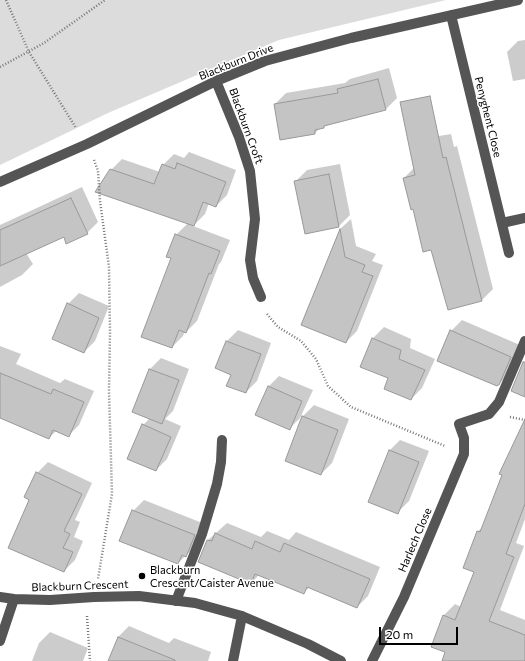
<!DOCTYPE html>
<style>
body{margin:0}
#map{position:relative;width:525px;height:661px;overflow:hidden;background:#fff;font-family:Commissioner,sans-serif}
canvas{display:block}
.scale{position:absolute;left:379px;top:627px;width:79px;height:18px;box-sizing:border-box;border:2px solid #000;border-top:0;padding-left:5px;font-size:12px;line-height:14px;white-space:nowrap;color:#000;-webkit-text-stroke:3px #fff;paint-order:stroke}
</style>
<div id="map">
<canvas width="525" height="661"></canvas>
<div class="scale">20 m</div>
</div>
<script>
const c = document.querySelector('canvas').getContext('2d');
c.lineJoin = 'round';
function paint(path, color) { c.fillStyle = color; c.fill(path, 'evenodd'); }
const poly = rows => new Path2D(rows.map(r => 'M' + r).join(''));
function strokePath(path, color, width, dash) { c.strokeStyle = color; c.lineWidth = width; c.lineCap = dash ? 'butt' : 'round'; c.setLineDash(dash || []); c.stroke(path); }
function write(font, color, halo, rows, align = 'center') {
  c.font = font + ' Commissioner,sans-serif'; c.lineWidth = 3; c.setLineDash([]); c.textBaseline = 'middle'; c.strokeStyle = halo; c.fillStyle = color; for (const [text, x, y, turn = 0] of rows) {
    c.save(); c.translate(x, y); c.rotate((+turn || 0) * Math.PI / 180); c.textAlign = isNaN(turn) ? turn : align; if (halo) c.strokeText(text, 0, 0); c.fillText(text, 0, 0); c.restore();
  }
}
paint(poly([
 [0,0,446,0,279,40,108,113,0,165]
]), '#dcdcdc');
paint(poly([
 [525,40,525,79,513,81,507,52,518,41],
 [389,68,397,98,386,109,326,125,323,127,320,128,315,133,275,104,286,93,345,83,350,79],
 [451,134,454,147,457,146,493,289,482,300,432,249,414,208,404,178,414,168,421,139],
 [189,152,236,170,227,195,216,206,209,203,205,214,193,226,230,240,221,262,219,264,197,321,186,332,185,331,183,336,172,347,172,258,176,235,188,223,111,170,122,159,160,172,163,165,174,154,184,158],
 [340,164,350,215,339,226,296,181,307,170],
 [82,187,98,222,87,233,64,235,26,253,33,264,22,275,0,287,0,225],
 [351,219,356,246,376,254,372,261,383,265,357,331,346,342,303,325,340,229],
 [79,293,109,306,95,341,84,352,68,304],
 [462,320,520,345,510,373,499,384,451,331],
 [384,327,411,339,410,348,435,359,422,388,411,399,389,378,373,338],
 [238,330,271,343,257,381,246,392,232,374,216,368,227,341],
 [0,346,21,354,16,364,60,383,65,379,94,391,79,425,68,436,57,430,49,438,0,417],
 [161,358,189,369,173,411,165,419,181,426,167,459,156,470,143,425,150,418,150,369],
 [279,376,313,390,300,418,289,429,268,387],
 [314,405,349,419,332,463,321,474,286,460,303,416],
 [525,431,525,519,516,543,524,546,500,610,525,620,525,661,447,661,446,652,432,646,444,615,455,604,461,607,475,572,478,531,483,527],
 [400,440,429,451,409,501,398,512,389,451],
 [48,462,92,483,75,520,80,522,74,537,83,541,75,560,64,571,37,473],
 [144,500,205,524,197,545,178,563,133,511],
 [227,523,261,537,267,531,289,540,296,532,380,567,368,596,357,607,310,587,304,592,259,575,251,583,199,561,208,540],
 [129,626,169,643,174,638,211,652,208,661,109,661,118,637],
 [50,632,88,648,83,661,32,661,39,643]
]), '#0003');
const building = poly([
 [378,79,386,110,324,126,324,128,315,130,315,134,280,140,274,104,338,93,337,89,378,79],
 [430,96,443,158,446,157,482,301,448,310,431,250,423,252,413,209,411,210,403,178,415,175,400,102,430,96],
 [177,163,226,182,216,207,203,202,194,226,95,192,110,169,154,184,162,164,175,169,177,163],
 [329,174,339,227,305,234,294,181,329,174],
 [71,198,88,234,66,244,64,237,0,266,0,230,71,198],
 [340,229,345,257,365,265,362,272,373,276,346,343,301,325,340,229],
 [175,234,220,251,211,274,209,273,186,333,179,330,172,348,141,337,171,258,166,257,175,234],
 [67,303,99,318,84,353,52,339,67,303],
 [450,330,511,357,499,385,498,385,497,386,437,361,450,330],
 [372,338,401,350,399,359,425,370,411,400,384,389,388,378,360,367,372,338],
 [226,341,261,354,246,393,226,386,231,375,215,368,226,341],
 [523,362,525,362,525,397,511,391,523,362],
 [149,369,179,380,162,424,132,412,149,369],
 [0,373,51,394,53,389,84,402,69,437,53,430,49,439,0,418,0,373],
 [268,386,302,401,290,430,255,415,268,386],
 [302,416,338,430,321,475,285,461,302,416],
 [525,419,525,504,506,554,514,557,489,621,525,635,525,661,442,661,445,652,431,647,443,615,455,620,474,572,463,568,477,531,480,532,502,475,499,474,525,419],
 [142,424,171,437,156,471,127,459,142,424],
 [389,450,419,462,398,514,368,502,389,450],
 [36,472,82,494,64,531,70,534,63,548,73,552,64,572,8,548,29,500,24,497,36,472],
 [132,510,195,535,186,557,182,555,178,564,119,541,132,510],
 [215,533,252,549,255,541,280,552,284,543,370,579,357,608,307,587,304,594,255,574,251,584,198,562,207,540,212,541,215,533],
 [118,637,175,660,175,661,108,661,118,637]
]);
paint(building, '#c4c4c4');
strokePath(building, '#999', 1);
strokePath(poly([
 [6,0,29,52,76,128],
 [0,67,44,43,105,0],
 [94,160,98,171,100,201,109,267,110,332,109,391,112,494,98,579],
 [267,314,278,327,301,341,316,359,328,386,351,407,445,446],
 [510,417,525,420],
 [87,616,90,661]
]), '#777', 2.5, [1, 2]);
strokePath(poly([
 [451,15,509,253],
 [216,81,239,137,250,171,255,219,250,260,253,278,261,297],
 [0,182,87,144,216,81,265,61,351,38,518,0],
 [502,223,525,218],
 [0,597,14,599,50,600,94,597,139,596,195,603,242,616,308,644,341,661],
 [176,601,202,534,217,484,221,462,222,440],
 [0,641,14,599],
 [233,661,242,616],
 [372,661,404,597,464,454,464,438,459,424,489,414,499,402,525,341]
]), '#555', 10);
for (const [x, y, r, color] of [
 [142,576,4,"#000"]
]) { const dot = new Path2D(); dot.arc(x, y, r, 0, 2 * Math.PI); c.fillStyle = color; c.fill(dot); strokePath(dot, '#fff', 1.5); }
write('11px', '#000', '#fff', [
 ["Blackburn Drive",236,62,-22],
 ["Penyghent Close",488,117,76],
 ["Blackburn Croft",246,126,70],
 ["Harlech Close",415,540,-67],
 ["Blackburn Crescent",80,586,-2]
]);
write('11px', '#000', '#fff', [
 ["Blackburn",150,570],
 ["Crescent/Caister Avenue",150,583]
], 'left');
</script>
